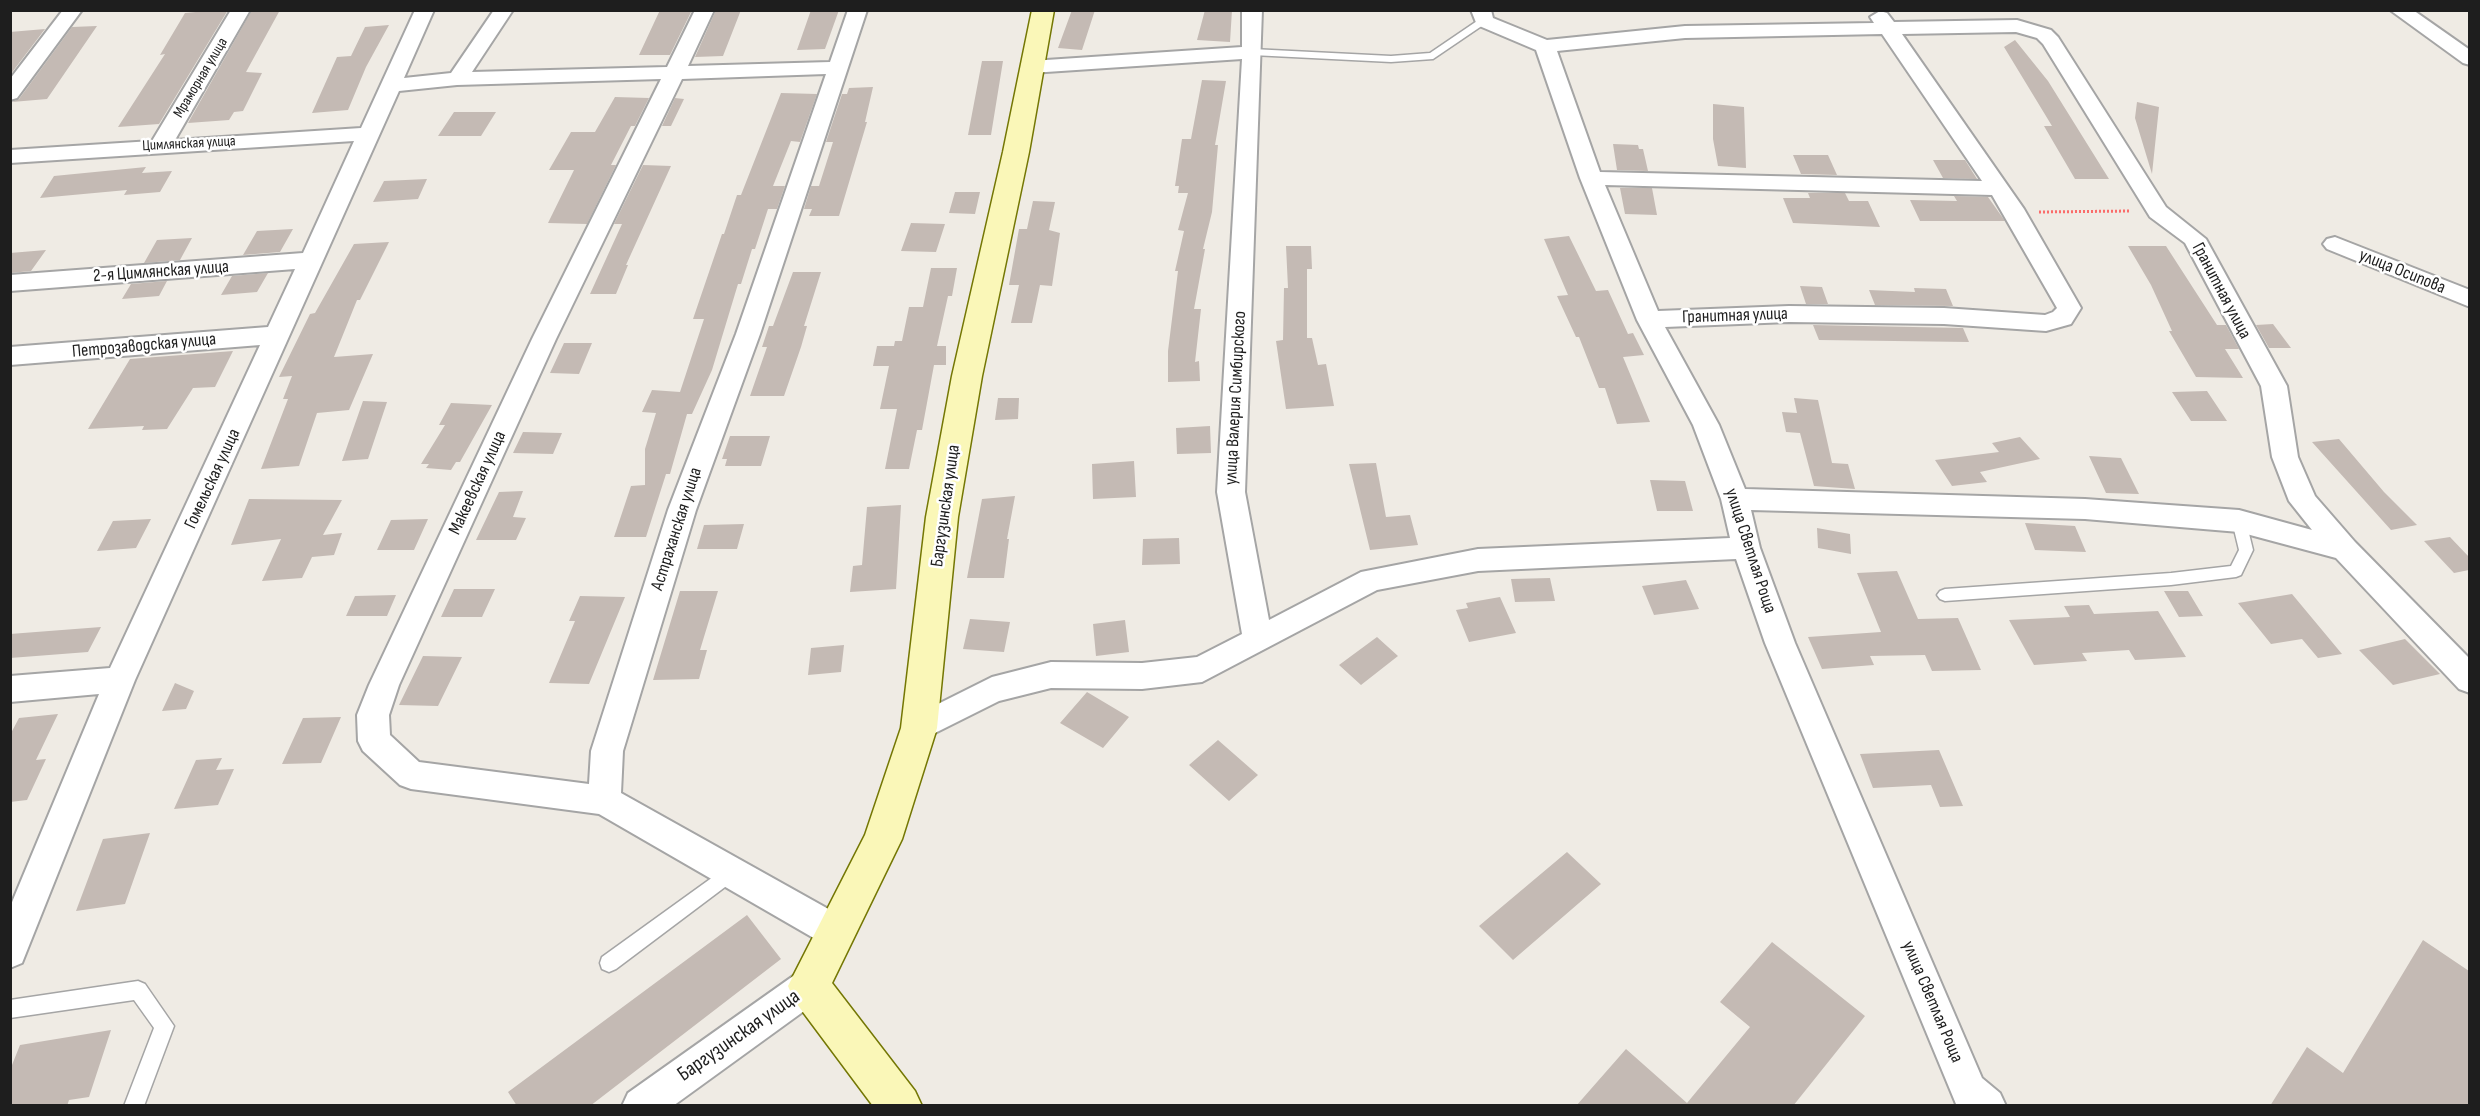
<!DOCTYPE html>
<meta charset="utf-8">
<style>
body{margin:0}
#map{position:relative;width:2480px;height:1116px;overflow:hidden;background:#efebe4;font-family:"Sofia Sans Condensed",sans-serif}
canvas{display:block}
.frame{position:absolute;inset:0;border:12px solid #1e1e1e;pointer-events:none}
</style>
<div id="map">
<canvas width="2480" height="1116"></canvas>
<div class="frame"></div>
</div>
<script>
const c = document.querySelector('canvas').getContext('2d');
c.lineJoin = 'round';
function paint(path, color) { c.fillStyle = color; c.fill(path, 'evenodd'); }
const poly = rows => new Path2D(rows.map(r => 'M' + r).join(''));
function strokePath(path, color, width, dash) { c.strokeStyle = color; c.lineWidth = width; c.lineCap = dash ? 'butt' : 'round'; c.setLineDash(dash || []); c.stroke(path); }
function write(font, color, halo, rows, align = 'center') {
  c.font = font + ' "Sofia Sans Condensed",sans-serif'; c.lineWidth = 5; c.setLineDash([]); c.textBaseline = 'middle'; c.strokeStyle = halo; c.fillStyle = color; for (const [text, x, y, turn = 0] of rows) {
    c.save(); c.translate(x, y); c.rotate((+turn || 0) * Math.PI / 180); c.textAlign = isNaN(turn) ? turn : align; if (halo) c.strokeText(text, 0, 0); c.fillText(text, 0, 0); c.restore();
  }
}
paint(poly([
 [217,10,228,10,159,124,118,127,165,54,160,55,185,13],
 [252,10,280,10,246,72,262,73,243,111,234,112,229,120,188,123],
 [660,10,692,10,670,55,639,55],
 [716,10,741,10,723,56,695,57],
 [811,10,839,10,825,49,797,50],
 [1072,10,1095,10,1082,50,1058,48],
 [1205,10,1232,10,1230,42,1197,40],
 [389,25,366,67,348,110,312,113,337,57,351,56,365,27],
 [97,26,47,99,12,102,19,99,72,27],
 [45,29,10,75,10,32],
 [2015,40,2048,81,2109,179,2075,179,2044,126,2052,126,2004,47],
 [982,61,1003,61,991,135,968,135],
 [1202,80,1226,81,1215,145,1218,145,1212,212,1203,249,1205,249,1194,309,1201,309,1195,362,1199,361,1200,381,1168,382,1168,351,1178,271,1175,271,1184,231,1178,230,1188,193,1178,193,1179,186,1175,186,1182,139,1191,139],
 [873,87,865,122,867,122,839,216,809,216,812,209,804,209,811,186,819,186,833,142,826,142,842,94,847,94,849,88],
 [781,93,817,94,800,142,791,141,773,186,785,186,777,209,768,209,767,212,755,249,752,249,741,284,738,284,712,370,692,414,687,414,670,474,666,474,646,537,614,537,631,486,645,485,645,449,656,413,642,412,652,390,680,392,704,319,693,319,722,234,724,234,737,195,741,195],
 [615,97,649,98,635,126,631,126,611,165,616,165,587,224,548,223,574,170,549,170,571,132,595,132],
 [675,98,684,99,671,126,662,126],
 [2137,102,2159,107,2152,174,2135,118],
 [1713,104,1744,107,1746,168,1718,166,1713,139],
 [454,112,496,112,481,136,438,136],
 [1613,144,1638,145,1639,149,1643,149,1648,171,1617,170],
 [1793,155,1828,155,1837,175,1801,174],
 [1933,160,1965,160,1977,179,1943,178],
 [643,165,671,166,626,265,628,265,616,294,590,294,622,224,614,224],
 [146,167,142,173,172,171,160,192,124,195,127,190,40,198,54,176],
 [427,179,418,199,373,202,384,181],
 [1620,188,1652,188,1657,215,1625,214],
 [955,192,980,192,975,214,949,213],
 [1808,193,1845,193,1849,201,1868,201,1880,227,1793,223,1783,198,1810,198],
 [1954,196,1988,197,2005,221,1920,221,1910,200,1957,201],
 [1033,201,1055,202,1049,230,1060,233,1052,286,1040,285,1032,323,1011,323,1019,285,1009,285,1019,229,1027,229],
 [911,223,945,224,936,252,901,251],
 [293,229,280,252,243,255,257,231],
 [1569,236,1596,291,1608,290,1628,334,1633,333,1644,355,1623,357,1650,422,1617,424,1605,388,1599,388,1579,337,1576,337,1557,296,1568,295,1544,239],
 [192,238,180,260,144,263,157,240],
 [389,242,360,300,357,300,334,357,373,354,349,410,317,413,299,466,261,469,288,399,283,399,292,376,279,377,310,314,315,313,354,244],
 [1286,246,1311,246,1312,269,1307,269,1307,338,1312,338,1318,365,1326,364,1334,406,1286,409,1276,341,1283,340,1284,288,1288,288],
 [2128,246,2166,246,2217,325,2226,325,2239,349,2225,349,2243,378,2196,377,2169,331,2172,331,2151,285],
 [46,250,31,271,10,273,10,253],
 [931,268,957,268,952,296,948,296,937,346,946,346,946,365,934,365,922,430,917,430,909,469,885,469,897,409,880,409,889,366,873,366,877,346,894,346,895,341,902,341,909,307,923,307],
 [793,272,821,272,804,326,807,326,801,347,784,396,750,396,767,347,762,347,769,326,773,326],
 [268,273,257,292,221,295,232,276],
 [167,281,159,296,122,299,131,284],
 [1800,286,1822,287,1828,304,1806,304],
 [1914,288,1946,289,1953,306,1875,305,1869,290,1915,292],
 [2273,324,2291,348,2269,348,2256,325],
 [1813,325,1963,328,1969,342,1819,340],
 [564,343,592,343,579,374,550,373],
 [233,351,215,387,193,388,167,429,142,430,144,426,88,429,130,359],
 [2207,391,2227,421,2191,421,2172,392],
 [998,398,1019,398,1018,419,995,420],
 [1794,398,1818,400,1832,463,1848,464,1855,489,1814,486,1800,433,1786,432,1782,412,1797,413],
 [363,401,387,402,368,459,342,461],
 [451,403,492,405,460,462,456,462,451,470,426,468,429,464,421,464,445,425,439,425],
 [1210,426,1211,453,1177,454,1176,428],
 [523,432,562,433,553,454,513,453],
 [730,436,770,436,761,466,725,466,727,459,722,459],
 [2020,437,2040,459,1980,472,1987,482,1952,486,1935,460,1999,452,1992,443],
 [2339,439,2384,492,2417,525,2391,530,2312,442],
 [2089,456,2121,458,2139,494,2106,493],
 [1134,461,1136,497,1093,499,1092,464],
 [1376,463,1386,517,1410,515,1418,545,1370,550,1349,464],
 [1650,480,1685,481,1693,511,1657,511],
 [523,491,513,517,526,518,516,540,476,540,499,492],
 [1015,496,1007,539,1009,539,1004,578,967,578,982,499],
 [249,499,342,500,323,535,342,533,334,555,312,557,302,578,262,581,281,539,231,545],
 [901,505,896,589,850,592,853,566,862,565,867,507],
 [151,519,136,548,97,551,113,521],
 [428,519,414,550,377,550,391,520],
 [2025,523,2075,526,2086,552,2035,550],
 [744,524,737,549,697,549,704,525],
 [1817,528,1850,534,1851,554,1818,548],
 [2450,537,2469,557,2469,570,2454,573,2424,541],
 [1179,538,1180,564,1142,565,1143,539],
 [1897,571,1918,619,1958,618,1981,670,1932,671,1925,655,1870,656,1874,665,1822,669,1808,637,1881,632,1857,573],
 [1550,578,1555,601,1515,602,1511,579],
 [1686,580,1699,609,1654,615,1642,586],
 [454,589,495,589,482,617,441,617],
 [680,591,718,591,700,650,707,650,699,679,653,680],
 [2164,591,2188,591,2203,616,2179,617],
 [2292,594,2342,654,2318,658,2302,639,2271,644,2238,603],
 [396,595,387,616,346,616,355,596],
 [580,596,625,597,589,684,549,683,575,621,569,621],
 [1500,597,1516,633,1469,642,1456,610,1468,608,1466,603],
 [2089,605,2094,614,2158,611,2186,657,2135,660,2129,650,2082,653,2087,661,2034,665,2009,620,2070,617,2064,606],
 [970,619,1010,622,1004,652,963,649],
 [1125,620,1129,652,1096,656,1093,624],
 [101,627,88,652,10,658,10,634],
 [1377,637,1398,656,1361,685,1339,665],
 [2405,639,2440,674,2393,685,2359,650],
 [844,645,841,672,808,675,811,648],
 [423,656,462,657,438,706,399,705],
 [175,683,194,691,186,709,162,711],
 [1087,692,1129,717,1103,748,1060,723],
 [58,714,36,760,46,759,27,800,10,802,10,735,19,718],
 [341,717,321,763,282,764,303,718],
 [1218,740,1258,775,1229,801,1189,765],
 [1939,750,1963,806,1940,807,1931,785,1873,788,1860,754],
 [222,758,216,770,234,769,218,805,174,809,196,760],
 [150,833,125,904,76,911,103,839],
 [1567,852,1601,884,1513,960,1479,926],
 [747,915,781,959,590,1106,517,1106,508,1092],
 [2423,940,2469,971,2469,1106,2270,1106,2307,1047,2343,1073],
 [1772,942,1865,1016,1793,1106,1576,1106,1626,1049,1687,1103,1750,1027,1720,1002],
 [111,1030,89,1097,69,1100,67,1106,10,1106,10,1070,20,1045]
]), '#c4bab4');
const lane = poly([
 [1480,19,1489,21,1433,59,1391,62,1252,55,1247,52,1252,49,1391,56,1430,53,1480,19],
 [2239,515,2246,521,2253,550,2241,575,2236,577,2171,585,1945,601,1940,599,1937,595,1940,591,1945,589,2171,573,2231,566,2239,550,2232,521,2239,515],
 [731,864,737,866,740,872,737,878,616,969,609,972,602,969,600,963,602,957,731,864],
 [138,981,145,984,174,1026,144,1106,124,1106,154,1028,134,1000,10,1018,10,1000,138,981]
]);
const street = poly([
 [63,10,82,10,17,98,10,100,10,79,63,10],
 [231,10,250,10,175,140,361,128,415,10,434,10,404,78,451,73,494,10,513,10,472,72,667,67,695,10,714,10,688,66,830,62,848,10,867,10,760,334,696,510,623,751,621,793,848,920,853,932,848,944,836,948,824,944,599,814,411,789,400,785,363,751,358,741,357,715,369,685,532,339,661,79,457,85,399,91,135,680,22,963,10,968,10,907,99,694,10,702,10,676,110,668,260,345,10,365,10,347,268,327,295,269,10,291,10,275,303,253,354,141,10,163,10,150,152,141,231,10],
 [826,74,736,334,668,510,591,751,589,784,419,762,390,735,389,715,399,685,556,339,682,79,826,74],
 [1242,10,1262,10,1245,492,1269,620,1361,572,1478,549,1730,538,1721,499,1693,425,1637,320,1580,178,1536,50,1477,25,1471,10,1491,10,1493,18,1547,40,1685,26,1874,23,1870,17,1880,11,1887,13,1894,22,2017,20,2051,30,2058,37,2166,207,2206,239,2287,386,2298,457,2315,496,2355,542,2470,659,2470,693,2459,689,2336,558,2239,532,2085,519,1751,510,1760,548,1795,643,1982,1078,2000,1093,2006,1106,1956,1104,1765,643,1736,559,1478,571,1377,590,1202,682,1142,689,1051,688,999,701,919,741,908,737,903,728,908,719,992,677,1051,662,1142,663,1197,657,1242,634,1217,492,1242,59,1031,73,1024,71,1021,67,1024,63,1031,61,1242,47,1242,10],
 [2016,32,2037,38,2043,44,2150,217,2185,243,2261,386,2272,457,2289,501,2312,530,2239,510,2085,499,1745,489,1719,425,1665,327,1789,322,1944,324,2046,331,2071,324,2081,308,2024,209,1902,34,2016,32],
 [1882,34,1982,181,1600,172,1557,51,1685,38,1882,34],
 [1605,185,1992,195,2057,308,2053,312,2045,315,1944,308,1789,306,1658,311,1605,185],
 [2390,10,2413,10,2470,50,2470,65,2463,63,2390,10],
 [2335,237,2470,290,2470,307,2327,249,2323,244,2327,239,2335,237],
 [809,969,822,974,827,986,822,998,673,1106,622,1106,628,1093,796,974,809,969]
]);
const secondary = poly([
 [1032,10,1054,10,1029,152,982,376,958,517,937,728,902,839,832,983,915,1091,922,1106,873,1106,794,1000,788,986,865,835,901,728,926,517,952,376,1003,152,1032,10]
]);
strokePath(lane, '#a5a5a5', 3);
strokePath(street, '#a5a5a5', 4);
strokePath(secondary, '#747704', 3);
strokePath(poly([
 [2039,212,2131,211]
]), '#fa6c6a', 3, [2, 2]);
paint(lane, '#fff');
paint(street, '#fff');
paint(secondary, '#faf7b8');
write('15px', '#1e1e1e', '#fff', [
 ["Мраморная улица",201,78,-59],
 ["Цимлянская улица",189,144,-3]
]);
write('18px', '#1e1e1e', '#fff', [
 ["2-я Цимлянская улица",161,272,-4],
 ["улица Осипова",2402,272,22],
 ["Гранитная улица",2221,291,62],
 ["Гранитная улица",1735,316,-2],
 ["Петрозаводская улица",144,346,-5],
 ["улица Валерия Симбирского",1236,398,-87],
 ["Гомельская улица",213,479,-65],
 ["Макеевская улица",478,483,-65],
 ["Баргузинская улица",946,506,-82],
 ["Астраханская улица",677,529,-72],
 ["улица Светлая Роща",1750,551,72],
 ["улица Светлая Роща",1932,1002,67]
]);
write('21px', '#1e1e1e', '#fff', [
 ["Баргузинская улица",739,1036,-35]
]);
</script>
